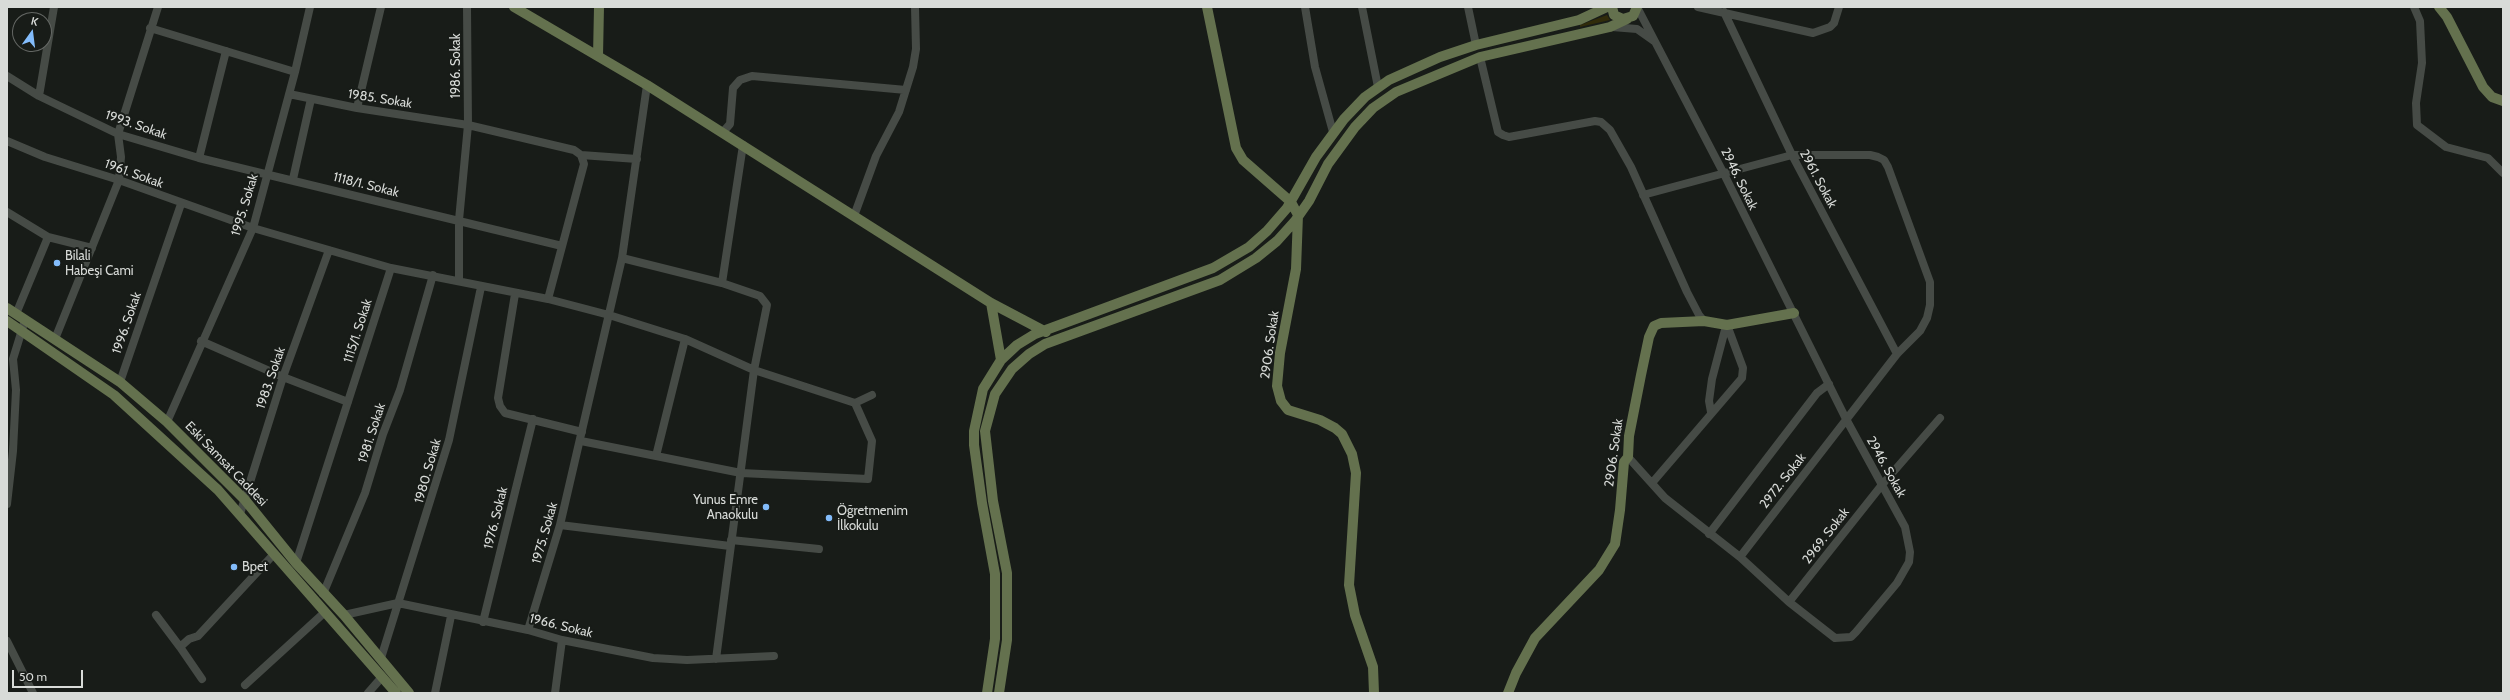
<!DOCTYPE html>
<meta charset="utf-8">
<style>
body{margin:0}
#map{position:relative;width:2510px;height:700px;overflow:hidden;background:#181c18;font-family:Cabin,sans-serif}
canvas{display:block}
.frame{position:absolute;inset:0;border:8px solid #d8dbd8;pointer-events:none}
.north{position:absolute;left:12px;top:12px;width:40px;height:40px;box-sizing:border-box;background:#181c18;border:1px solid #656865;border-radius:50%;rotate:14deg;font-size:11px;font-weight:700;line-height:16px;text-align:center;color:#d8dbd8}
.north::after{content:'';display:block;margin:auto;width:14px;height:18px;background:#83bcfb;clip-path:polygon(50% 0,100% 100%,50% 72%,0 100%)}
.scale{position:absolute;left:12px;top:670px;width:71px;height:18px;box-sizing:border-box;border:2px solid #d8dbd8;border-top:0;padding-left:5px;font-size:12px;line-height:14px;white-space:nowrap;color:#d8dbd8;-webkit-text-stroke:3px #181c18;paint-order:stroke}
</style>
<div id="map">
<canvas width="2510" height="700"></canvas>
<div class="frame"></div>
<div class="north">K</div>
<div class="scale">50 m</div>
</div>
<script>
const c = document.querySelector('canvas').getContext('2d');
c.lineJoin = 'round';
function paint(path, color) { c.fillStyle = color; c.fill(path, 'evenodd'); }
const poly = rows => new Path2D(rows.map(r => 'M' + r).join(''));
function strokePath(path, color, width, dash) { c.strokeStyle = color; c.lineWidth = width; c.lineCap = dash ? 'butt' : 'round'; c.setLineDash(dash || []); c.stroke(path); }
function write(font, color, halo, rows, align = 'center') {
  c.font = font + ' Cabin,sans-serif'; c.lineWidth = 4; c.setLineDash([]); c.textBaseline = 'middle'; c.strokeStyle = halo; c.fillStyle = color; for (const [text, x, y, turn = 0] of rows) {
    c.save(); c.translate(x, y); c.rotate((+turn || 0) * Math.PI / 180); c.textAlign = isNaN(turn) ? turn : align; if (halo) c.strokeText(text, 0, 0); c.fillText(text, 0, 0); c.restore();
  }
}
paint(poly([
 [1607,15,1610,20,1580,27,1580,25]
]), '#302b0a');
strokePath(poly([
 [1305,7,1315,67,1333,132],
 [1362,7,1378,87],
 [1468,7,1476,45],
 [1698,7,1813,33,1830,27,1834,23,1839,7],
 [2414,7,2420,21,2422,63,2416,103,2417,125,2446,147,2488,158,2503,173],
 [1724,12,1792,155,1897,354],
 [1612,27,1637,29,1654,41],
 [150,28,295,72],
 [1480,57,1498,132,1503,135,1509,137,1595,121,1601,122,1610,130,1631,167,1687,292,1699,315,1704,321],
 [7,76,39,96,118,134,199,158,562,246],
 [289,94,357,108,468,125,574,150,581,155,584,164,548,299],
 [39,96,54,7],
 [357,108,381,7],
 [723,132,730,124,733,88,740,80,752,76,906,90],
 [7,141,45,157,119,180,253,228,391,268,548,299,609,315,685,339,754,370,855,403,872,395],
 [581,155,637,159],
 [199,158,226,51],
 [293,179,311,99],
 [1643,195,1792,155,1870,155,1878,157,1884,160,1888,167,1930,282,1930,305,1927,318,1920,331,1897,354,1740,557],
 [7,212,48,237,92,248],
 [854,216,876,156,899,112,913,67,916,49,915,7],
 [622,258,722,283,760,296,767,305,754,370,716,659],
 [459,281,459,220,468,125,467,7],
 [722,283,743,145],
 [515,294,498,398,500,406,505,413,582,432],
 [16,314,48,237],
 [55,339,119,180,121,157,118,134,158,7],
 [201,341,283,377,348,402],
 [120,382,181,204],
 [1711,412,1709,401,1712,379,1726,326],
 [167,422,253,228,295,72,310,7],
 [581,441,741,473,868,479,872,441,855,403],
 [656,456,685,339],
 [1628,457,1665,498,1740,557,1789,602,1835,638,1851,637,1856,632,1897,583,1909,562,1910,552,1905,527,1846,419,1724,174,1637,7],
 [1652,483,1742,378,1743,368,1727,325],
 [7,504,13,451,16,390,13,359,25,320],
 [240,514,283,377,329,250],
 [560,525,730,546],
 [1709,534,1817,393,1829,384],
 [731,540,819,549],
 [296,563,391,268],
 [323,594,365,493,383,434,400,390,433,275],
 [1789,602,1881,486,1940,418],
 [156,615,180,647,189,639,198,636,274,554],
 [344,615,398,603,528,630,562,640,653,658,687,660,774,656],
 [483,622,533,419],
 [528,630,560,525,622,258,647,85],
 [7,641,33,693],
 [180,647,202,679],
 [381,658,449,440,481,287],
 [245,685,325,612],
 [368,693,382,677],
 [435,693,451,616],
 [555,693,562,640]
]), '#464b46', 8);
strokePath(poly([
 [514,7,647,85,991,303,1046,332],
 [1207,7,1236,148,1243,160,1291,202,1298,215,1296,269,1280,353,1277,386,1281,401,1288,410,1320,420,1335,428,1342,434,1352,454,1356,473,1349,585,1355,615,1373,667,1374,693],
 [1612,7,1614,15,1623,19,1633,16,1637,7],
 [2439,7,2447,17,2483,87,2492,97,2503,101],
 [598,56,599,7],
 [991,303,1001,360],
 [7,308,120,382,167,422,245,500,296,563,344,615,409,693],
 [7,321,114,395,218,490,396,693],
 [987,693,995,639,995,574,982,503,974,445,974,431,983,389,1001,360,1017,345,1035,334,1213,268,1249,247,1267,231,1287,208,1316,157,1344,119,1365,97,1389,80,1440,57,1476,45,1579,20,1607,7],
 [999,693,1007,640,1007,573,993,501,985,431,995,394,1012,369,1029,354,1045,344,1220,280,1256,258,1277,241,1295,221,1309,201,1328,164,1355,127,1373,108,1396,92,1480,57,1610,27,1627,19],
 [1508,693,1516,673,1535,638,1599,570,1615,544,1620,510,1624,462,1628,457,1629,436,1641,375,1649,337,1654,326,1661,323,1704,321,1727,325,1794,313]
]), '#64714e', 10);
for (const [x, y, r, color] of [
 [57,263,4,"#83bcfb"],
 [766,507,4,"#83bcfb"],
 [829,518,4,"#83bcfb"],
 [234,567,4,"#83bcfb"]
]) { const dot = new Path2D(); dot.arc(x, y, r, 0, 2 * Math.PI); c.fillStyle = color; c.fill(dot); strokePath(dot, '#181c18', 1.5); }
write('13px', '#d8dbd8', '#181c18', [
 ["1986. Sokak",456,66,-90],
 ["1985. Sokak",380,99,9],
 ["1993. Sokak",136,125,19],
 ["1961. Sokak",134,174,20],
 ["2946. Sokak",1739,179,64],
 ["2961. Sokak",1818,179,62],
 ["1118/1. Sokak",366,185,14],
 ["1995. Sokak",245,205,-73],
 ["1996. Sokak",127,323,-71],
 ["1115/1. Sokak",358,331,-72],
 ["2906. Sokak",1270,345,-82],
 ["1983. Sokak",271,378,-71],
 ["1981. Sokak",372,433,-72],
 ["2906. Sokak",1614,453,-82],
 ["Eski Samsat Caddesi",226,464,46],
 ["2946. Sokak",1886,467,61],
 ["1980. Sokak",428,471,-74],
 ["2972. Sokak",1783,481,-52],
 ["1976. Sokak",496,518,-76],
 ["1975. Sokak",545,533,-74],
 ["2969. Sokak",1826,536,-52],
 ["1966. Sokak",561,626,14]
]);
write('13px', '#d8dbd8', '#181c18', [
 ["Bilali",65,256],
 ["Habeşi Cami",65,271],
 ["Yunus Emre",758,500,"right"],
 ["Anaokulu",758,515,"right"],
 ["Öğretmenim",837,511],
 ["İlkokulu",837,526],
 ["Bpet",242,567]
], 'left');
</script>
